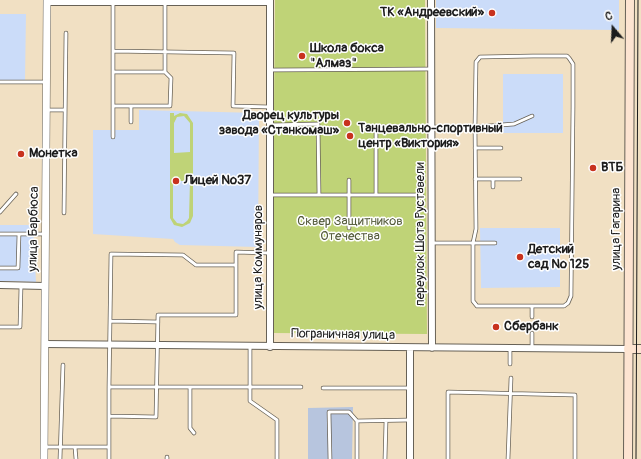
<!DOCTYPE html>
<meta charset="utf-8">
<style>
body{margin:0}
#map{position:relative;width:641px;height:459px;overflow:hidden;background:#f1e0c3;font-family:Pangolin,sans-serif}
canvas{display:block}
.north{position:absolute;left:593px;top:8px;width:40px;height:40px;-webkit-text-stroke:3px #fff;paint-order:stroke;rotate:341deg;font-size:11px;font-weight:700;line-height:16px;text-align:center;color:#1c1c1c}
.north::after{content:'';display:block;margin:auto;width:14px;height:18px;background:#1c1c1c;clip-path:polygon(50% 0,100% 100%,50% 72%,0 100%)}
</style>
<div id="map">
<canvas width="641" height="459"></canvas>
<div class="north">С</div>
</div>
<script>
const c = document.querySelector('canvas').getContext('2d');
c.lineJoin = 'round';
function paint(path, color) { c.fillStyle = color; c.fill(path, 'evenodd'); }
const poly = rows => new Path2D(rows.map(r => 'M' + r).join(''));
function strokePath(path, color, width, dash) { c.strokeStyle = color; c.lineWidth = width; c.lineCap = dash ? 'butt' : 'round'; c.setLineDash(dash || []); c.stroke(path); }
function write(font, color, halo, rows, align = 'center') {
  c.font = font + ' Pangolin,sans-serif'; c.lineWidth = 3; c.setLineDash([]); c.textBaseline = 'middle'; c.strokeStyle = halo; c.fillStyle = color; for (const [text, x, y, turn = 0] of rows) {
    c.save(); c.translate(x, y); c.rotate((+turn || 0) * Math.PI / 180); c.textAlign = isNaN(turn) ? turn : align; if (halo) c.strokeText(text, 0, 0); c.fillText(text, 0, 0); c.restore();
  }
}
paint(poly([
 [436,0,619,0,619,30,436,28],
 [0,14,26,14,25,80,0,80],
 [503,74,563,74,563,133,503,133],
 [139,110,259,113,258,247,180,245,175,242,173,239,93,234,93,130,139,130],
 [0,225,33,225,36,282,0,281],
 [480,228,560,228,560,287,481,288]
]), '#cbdcf9');
paint(poly([
 [353,407,352,459,308,459,308,408]
]), '#b7c5de');
paint(poly([
 [275,0,425,0,427,334,272,333],
 [170,113,174,113,174,116,180,113,187,114,193,123,193,216,190,223,182,227,174,225,170,218],
 [184,116,190,123,190,152,174,153,174,123,177,117],
 [173,181,190,181,189,218,187,221,183,224,177,223,173,218]
]), '#bfd377');
const service = poly([
 [113,2,113,137],
 [113,51,234,53,233,106,270,107],
 [271,70,431,69],
 [113,72,165,72],
 [0,82,46,82],
 [113,106,170,106,171,78,165,72,165,2],
 [47,110,65,110],
 [131,122,131,106],
 [270,125,318,124,319,195],
 [475,148,501,148],
 [475,179,520,179],
 [493,179,493,187],
 [269,195,422,195],
 [376,195,376,127,475,127,476,62,480,57,533,56,567,56,569,58,573,64,573,107,571,296,568,303,564,306,477,306,473,301,473,243,431,243],
 [0,212,16,194],
 [64,213,66,33],
 [349,228,349,180],
 [0,234,44,234],
 [495,243,473,243,476,229,475,127,514,124,532,116],
 [0,268,18,268,19,234],
 [532,317,532,306],
 [110,321,158,322],
 [0,327,20,327,21,286],
 [532,333,532,349],
 [250,346,250,401,277,420,277,459],
 [510,349,510,364],
 [109,387,111,254,183,255,196,265,236,265],
 [190,387,190,428,194,433],
 [323,388,410,388],
 [110,416,156,417,158,315,236,315,236,252,269,253],
 [45,447,109,447],
 [75,447,76,459],
 [167,457,167,459],
 [60,459,63,365],
 [109,459,109,387,301,387],
 [330,459,329,412,349,412,357,421],
 [357,459,357,421,410,420],
 [385,459,386,421],
 [448,459,448,392,575,395,575,459],
 [508,459,511,378]
]);
const minor = poly([
 [270,0,270,347],
 [431,0,432,348],
 [47,2,270,2],
 [0,285,45,286],
 [45,344,628,349],
 [410,348,410,459]
]);
const tertiary = poly([
 [44,459,47,0]
]);
const secondary = poly([
 [628,349,641,349],
 [628,459,630,0]
]);
strokePath(service, '#676156', 4.5);
strokePath(minor, '#676156', 8);
strokePath(tertiary, '#676156', 8);
strokePath(secondary, '#676156', 10);
strokePath(service, '#fff', 3);
strokePath(minor, '#fff', 6);
strokePath(tertiary, '#fff', 7);
strokePath(secondary, '#fde4d1', 8);
strokePath(poly([
 [636,459,638,0]
]), '#1c1c1c', 1);
for (const [x, y, r, color] of [
 [492,13,4,"#c8321e"],
 [302,56,4,"#c8321e"],
 [347,123,4,"#c8321e"],
 [350,136,4,"#c8321e"],
 [21,154,4,"#c8321e"],
 [593,168,4,"#c8321e"],
 [176,181,4,"#c8321e"],
 [520,257,4,"#c8321e"],
 [496,327,4,"#c8321e"]
]) { const dot = new Path2D(); dot.arc(x, y, r, 0, 2 * Math.PI); c.fillStyle = color; c.fill(dot); strokePath(dot, '#fff', 1.5); }
write('bold 13px', '#1c1c1c', '#fff', [
 ["ТК «Андреевский»",484,13,"right"],
 ["Школа бокса",310,49],
 ["\"Алмаз\"",310,64],
 ["Дворец культуры",339,116,"right"],
 ["завода «Станкомаш»",339,131,"right"],
 ["Танцевально-спортивный",358,129],
 ["центр «Виктория»",358,144],
 ["Монетка",29,154],
 ["ВТБ",601,168],
 ["Лицей №37",184,181],
 ["Детский",528,250],
 ["сад № 125",528,265],
 ["Сбербанк",504,327]
], 'left');
write('13px', '#555c3c', '#fff', [
 ["Сквер Защитников",350,222],
 ["Отечества",350,237]
]);
write('13px', '#1c1c1c', '#fff', [
 ["улица Барбюса",34,229,-89],
 ["улица Гагарина",617,229,-90],
 ["переулок Шота Руставели",421,234,-90],
 ["улица Коммунаров",259,257,-90],
 ["Пограничная улица",343,335,1]
]);
</script>
